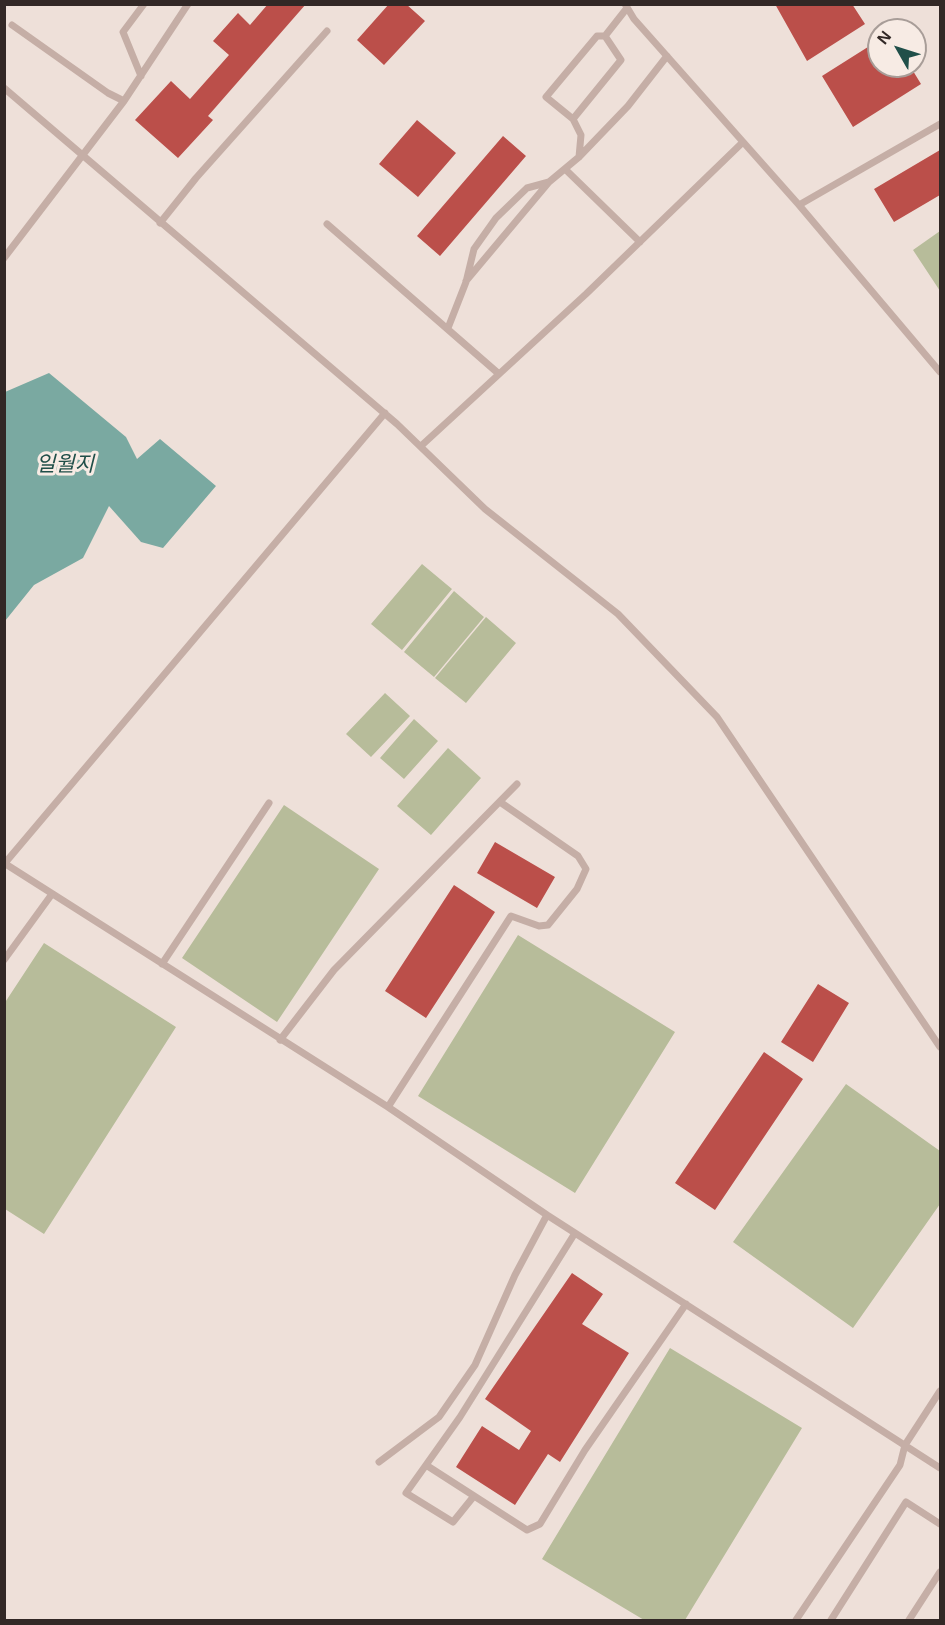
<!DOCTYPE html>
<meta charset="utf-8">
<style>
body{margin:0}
#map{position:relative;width:945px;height:1625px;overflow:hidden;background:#eee0d9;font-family:Arial,sans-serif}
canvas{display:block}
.frame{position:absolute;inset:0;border:6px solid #322826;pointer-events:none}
.north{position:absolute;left:867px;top:18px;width:60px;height:60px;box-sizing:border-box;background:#f7ebe4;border:2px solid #a89d98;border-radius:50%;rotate:309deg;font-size:16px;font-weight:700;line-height:24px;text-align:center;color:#322826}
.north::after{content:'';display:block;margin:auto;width:21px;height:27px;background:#204f49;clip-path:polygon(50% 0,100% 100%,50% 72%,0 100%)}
</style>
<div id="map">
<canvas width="945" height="1625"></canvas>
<div class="frame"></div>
<div class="north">N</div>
</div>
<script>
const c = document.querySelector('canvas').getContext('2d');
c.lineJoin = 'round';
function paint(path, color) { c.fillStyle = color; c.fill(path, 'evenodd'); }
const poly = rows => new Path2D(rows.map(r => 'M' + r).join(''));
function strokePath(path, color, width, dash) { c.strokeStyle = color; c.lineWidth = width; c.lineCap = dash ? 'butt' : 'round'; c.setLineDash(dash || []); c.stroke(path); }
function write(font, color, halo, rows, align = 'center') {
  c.font = font + ' Arial,"Noto Sans KR",sans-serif'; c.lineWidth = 6; c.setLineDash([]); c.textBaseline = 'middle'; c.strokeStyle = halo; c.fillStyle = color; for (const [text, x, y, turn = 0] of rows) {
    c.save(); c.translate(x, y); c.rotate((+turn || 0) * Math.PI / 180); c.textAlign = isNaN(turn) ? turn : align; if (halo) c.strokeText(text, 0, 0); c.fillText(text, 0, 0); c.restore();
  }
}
paint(poly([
 [940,231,940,291,913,250],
 [422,564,452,589,402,650,371,624],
 [454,591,484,617,434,677,404,652],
 [486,617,516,643,466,703,435,678],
 [385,693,410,716,371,757,346,734],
 [414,719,438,741,404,779,380,758],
 [448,748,481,778,431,835,397,806],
 [284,805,379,869,277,1022,182,958],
 [518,935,675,1032,575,1193,418,1096],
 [44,943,176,1027,44,1234,5,1209,4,1004],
 [846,1084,940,1151,940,1204,853,1328,733,1242],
 [670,1348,802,1428,685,1620,644,1620,542,1559]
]), '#b7bc9a');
paint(poly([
 [49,373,126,437,137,459,160,439,216,486,163,548,141,542,109,506,83,558,34,585,5,621,5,392]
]), '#7aa9a1');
paint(poly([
 [268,4,306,4,208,116,213,120,178,158,135,120,171,81,190,99,229,55,213,41,238,13,250,25],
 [389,4,406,4,425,21,384,65,357,40],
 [775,4,852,4,865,24,807,61],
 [879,40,879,66,910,66,921,84,853,127,822,76],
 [417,120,456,153,418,197,379,164],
 [503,136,526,156,440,256,417,236],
 [940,150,940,195,894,222,874,189],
 [495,842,555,877,537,908,477,873],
 [454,885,495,912,426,1018,385,991],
 [818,984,849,1003,813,1062,781,1042],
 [764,1052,803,1079,715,1210,675,1183],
 [572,1273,603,1294,582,1324,629,1353,560,1462,548,1454,515,1505,456,1467,482,1426,519,1450,531,1431,485,1399]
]), '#bb4f4a');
strokePath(poly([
 [625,4,634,19,799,205,940,372],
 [12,25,108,93,124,101],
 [605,36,621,60,573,119,546,97,597,36,605,36,627,8],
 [141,76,123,32,144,4],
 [4,88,397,424,485,509,618,614,717,717,940,1047],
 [573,119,581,135,579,157],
 [565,169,640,242],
 [799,205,940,124],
 [160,223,196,178,327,31],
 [327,224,499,374],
 [4,258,124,101,188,4],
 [466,281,549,182],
 [448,328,466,282,474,249,496,218,527,188,549,182,579,157,628,106,667,56],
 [421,446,586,294,743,142],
 [4,863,388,1107,547,1215,940,1468],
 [5,863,385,413],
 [4,960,52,894],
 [162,964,269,803],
 [280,1040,334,970,517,784],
 [388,1107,511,916,539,926,548,925,577,889,586,869,578,856,500,802],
 [575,1233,460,1417,426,1465,527,1530,540,1524,585,1450,686,1304],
 [379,1462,439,1417,475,1365,515,1275,547,1215],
 [426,1465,406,1493,453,1522,474,1496],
 [796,1620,900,1465,905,1445,940,1391],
 [831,1620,906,1502,940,1524],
 [909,1620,940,1572]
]), '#c5aea6', 7);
write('italic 21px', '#204f49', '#f7ebe4', [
 ["일월지",65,465]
]);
</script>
